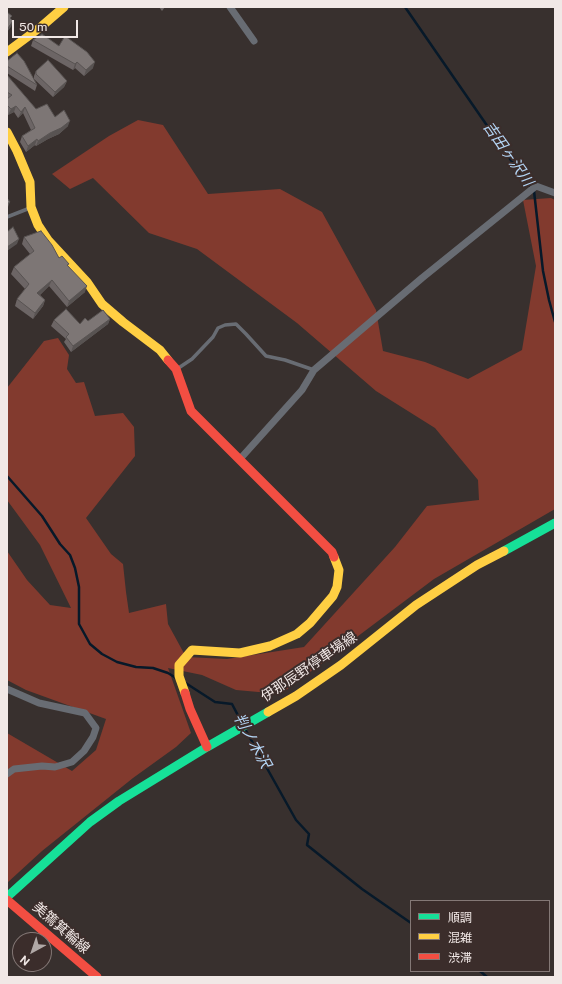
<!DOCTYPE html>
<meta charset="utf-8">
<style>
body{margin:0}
#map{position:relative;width:562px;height:984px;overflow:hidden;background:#38302e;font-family:"Public Sans","Noto Sans JP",sans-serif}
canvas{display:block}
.frame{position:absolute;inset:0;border:8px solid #f1e8e6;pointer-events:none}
.legend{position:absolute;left:410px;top:900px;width:140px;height:72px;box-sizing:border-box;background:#3b2d2b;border:1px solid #847876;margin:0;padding:5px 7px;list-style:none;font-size:12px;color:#f1e8e6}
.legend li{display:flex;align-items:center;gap:8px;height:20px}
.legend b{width:20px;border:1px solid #847876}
.north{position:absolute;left:12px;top:932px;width:40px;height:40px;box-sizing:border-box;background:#3b2d2b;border:1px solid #847876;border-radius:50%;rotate:220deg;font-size:11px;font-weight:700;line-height:16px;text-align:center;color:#f1e8e6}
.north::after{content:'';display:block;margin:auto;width:14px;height:18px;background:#b0a8a6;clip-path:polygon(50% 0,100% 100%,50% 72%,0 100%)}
.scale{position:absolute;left:12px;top:20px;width:66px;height:18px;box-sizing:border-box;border:2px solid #f1e8e6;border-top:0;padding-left:5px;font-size:12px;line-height:14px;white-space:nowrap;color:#f1e8e6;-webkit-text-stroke:3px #3b2d2b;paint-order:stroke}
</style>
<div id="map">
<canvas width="562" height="984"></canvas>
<div class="frame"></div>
<ul class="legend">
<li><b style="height:5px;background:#16e098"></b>順調</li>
<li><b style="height:5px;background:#ffcf43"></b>混雑</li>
<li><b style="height:5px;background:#f24e42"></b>渋滞</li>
</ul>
<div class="north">N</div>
<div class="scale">50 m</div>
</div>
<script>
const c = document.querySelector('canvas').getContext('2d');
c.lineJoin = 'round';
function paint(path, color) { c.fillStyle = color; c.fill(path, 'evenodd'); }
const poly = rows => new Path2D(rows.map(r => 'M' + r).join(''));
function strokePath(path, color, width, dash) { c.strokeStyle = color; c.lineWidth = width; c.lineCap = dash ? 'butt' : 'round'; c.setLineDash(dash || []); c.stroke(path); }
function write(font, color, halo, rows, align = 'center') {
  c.font = font + ' "Public Sans","Noto Sans JP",sans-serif'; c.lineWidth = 4; c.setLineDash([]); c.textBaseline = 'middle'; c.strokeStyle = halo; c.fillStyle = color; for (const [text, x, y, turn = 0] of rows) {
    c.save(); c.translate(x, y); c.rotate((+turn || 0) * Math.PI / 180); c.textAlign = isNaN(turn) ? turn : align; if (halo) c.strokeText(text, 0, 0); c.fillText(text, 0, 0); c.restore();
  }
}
paint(poly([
 [138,120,163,125,208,194,280,189,322,212,376,310,383,351,425,362,468,379,522,350,536,266,523,200,551,198,555,200,555,509,434,579,281,694,236,690,202,675,168,668,191,733,176,747,133,778,42,851,7,883,7,733,72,771,96,750,106,719,26,690,7,680,7,551,27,580,50,605,71,608,40,545,7,500,7,388,44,341,58,338,69,355,67,369,76,383,84,382,95,416,123,413,134,427,135,456,86,518,111,554,123,564,126,592,129,613,166,604,168,624,186,657,227,659,304,647,395,547,427,506,479,500,478,480,435,428,376,391,297,323,197,249,149,233,93,178,70,189,52,174,109,136]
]), '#823a2e');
strokePath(poly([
 [405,7,515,166,534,191,543,271,549,300,555,322],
 [7,476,42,516,60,544,70,555,75,568,79,587,79,624,90,644,102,654,117,662,136,667,153,668,168,673,176,678],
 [184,682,215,702,232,704,242,723],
 [245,729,296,820,309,834,307,845,362,889,411,923],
 [480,971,487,977]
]), '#071929', 2.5);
strokePath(poly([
 [7,217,30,208],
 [177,369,192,359,213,337,218,328,225,325,236,324,246,334,266,356,285,360,314,370]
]), '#686c73', 3.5);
strokePath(poly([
 [230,7,254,41],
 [240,459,302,390,314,370,422,278,536,186,555,193],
 [7,689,39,703,85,713,96,728,93,737,84,751,72,762,55,767,42,766,14,769,7,774]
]), '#686c73', 7);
strokePath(poly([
 [504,551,555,523],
 [7,897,90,822,119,801,207,747,268,712]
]), '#16e098', 9);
strokePath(poly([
 [7,52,42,26,64,7],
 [7,132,17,151,30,182,31,207,38,225,48,240,87,282,102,304,123,322,160,350,168,360],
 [185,693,179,676,179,665,192,650,240,653,270,646,297,634,310,623,333,596,337,587,339,570,334,557],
 [268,712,296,696,341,665,416,605,477,565,504,551]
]), '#ffcf43', 9);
strokePath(poly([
 [168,360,176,369,191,411,332,552,334,557],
 [185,693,190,709,207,747],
 [7,900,97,977]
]), '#f24e42', 9);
paint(poly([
 [159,7,165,7,162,11],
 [33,40,93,68,84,76,75,68,73,70,31,46],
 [7,61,24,61,24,62,37,85,35,91,7,73],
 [36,71,67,81,64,87,53,97,34,79,34,76],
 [7,75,36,109,55,117,68,126,59,134,48,139,36,146,35,145,26,152,20,142,22,136,31,130,23,113,18,118,14,112,8,115,7,113],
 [24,237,59,258,68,266,85,292,67,307,49,286,40,295,45,300,43,306,33,319,15,306,17,299,25,289,11,274,14,267,30,254,22,244],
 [110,319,108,324,71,352,64,342,66,339,51,326,54,320,80,324,88,321]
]), '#6c6565');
paint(poly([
 [13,21,11,27,7,32,8,28],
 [77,62,75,68,73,70,75,64],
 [95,62,93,68,84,76,86,70],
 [67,81,64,87,53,97,55,92],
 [16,106,14,112,8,115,11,109],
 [25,107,23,113,18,118,21,112],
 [70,121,68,126,59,134,48,139,36,146,38,141],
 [37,139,35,145,26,152,28,146],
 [10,202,8,207,7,208,7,204],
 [19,239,17,244,7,251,7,247],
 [52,280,49,286,35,299,37,293],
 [87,286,85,292,67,307,69,301],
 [45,300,43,306,33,319,35,313],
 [110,319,108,324,71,352,73,346]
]), '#585352');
const building = poly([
 [7,12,12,16,10,18,13,21,8,28,7,27,7,12],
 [42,34,59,46,65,36,87,52,95,62,86,70,77,62,75,64,33,40,42,34],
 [17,53,24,61,37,85,7,66,7,61,17,53],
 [48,60,67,81,55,92,36,74,36,71,48,60],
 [7,75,36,109,47,104,55,117,64,110,70,121,61,128,50,133,38,141,37,139,28,146,22,136,35,128,25,107,21,112,16,106,11,109,7,105,7,99,12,95,7,92,7,75],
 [7,198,10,202,7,204,7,198],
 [13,227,19,239,7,247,7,232,13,227],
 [41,231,52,245,59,258,62,256,69,264,67,265,87,286,69,301,52,280,37,293,45,300,35,313,17,299,29,284,14,267,34,251,24,237,41,231],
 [66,309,80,324,85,318,88,321,103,310,110,319,73,346,66,337,69,334,54,320,66,309]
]);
paint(building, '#7d7675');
strokePath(building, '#585352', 1);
write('14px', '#f1e8e6', '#3b2d2b', [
 ["伊那辰野停車場線",309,667,-34],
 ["美篶箕輪線",61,928,41]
]);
write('italic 15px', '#b3d5f5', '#3b2d2b', [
 ["吉田ヶ沢川",508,154,55],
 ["判ノ木沢",252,741,61]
]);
</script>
